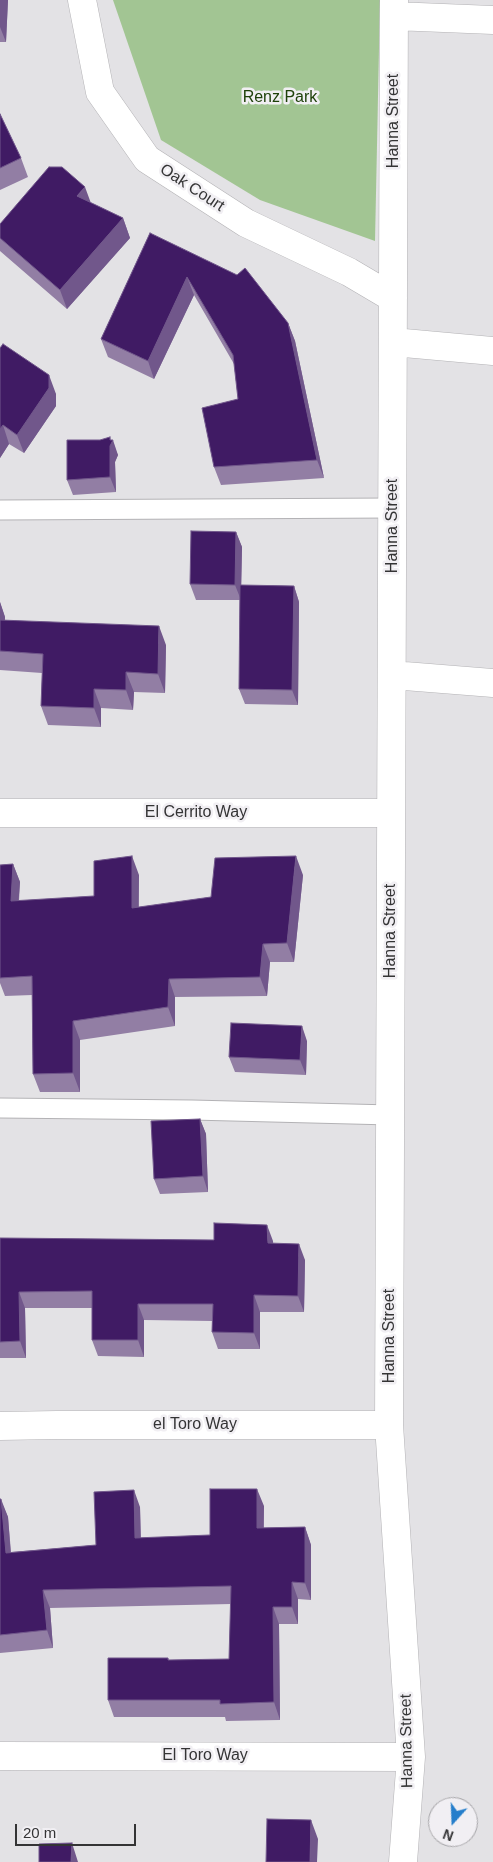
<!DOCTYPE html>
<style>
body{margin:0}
#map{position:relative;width:493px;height:1862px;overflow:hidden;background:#e3e2e5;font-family:Arial,sans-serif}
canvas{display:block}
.north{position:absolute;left:428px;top:1797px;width:50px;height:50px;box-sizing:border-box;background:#f1eff3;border:1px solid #a5a4a7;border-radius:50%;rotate:200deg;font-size:14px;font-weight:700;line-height:20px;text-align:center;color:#343435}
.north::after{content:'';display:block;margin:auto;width:18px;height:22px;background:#257ecb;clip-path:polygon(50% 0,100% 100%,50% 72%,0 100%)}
.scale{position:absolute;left:15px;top:1824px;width:121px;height:22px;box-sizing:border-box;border:2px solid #343435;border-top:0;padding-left:6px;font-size:15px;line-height:18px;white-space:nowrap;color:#343435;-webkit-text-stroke:4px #f1eff3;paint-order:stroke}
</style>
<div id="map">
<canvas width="493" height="1862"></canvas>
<div class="north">N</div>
<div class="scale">20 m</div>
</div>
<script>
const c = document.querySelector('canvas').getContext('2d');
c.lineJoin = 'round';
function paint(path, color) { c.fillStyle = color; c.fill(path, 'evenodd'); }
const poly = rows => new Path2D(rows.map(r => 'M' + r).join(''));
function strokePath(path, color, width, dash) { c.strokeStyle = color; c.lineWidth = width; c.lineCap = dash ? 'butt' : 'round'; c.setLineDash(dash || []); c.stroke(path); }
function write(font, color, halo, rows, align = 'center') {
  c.font = font + ' Arial,sans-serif'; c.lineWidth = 5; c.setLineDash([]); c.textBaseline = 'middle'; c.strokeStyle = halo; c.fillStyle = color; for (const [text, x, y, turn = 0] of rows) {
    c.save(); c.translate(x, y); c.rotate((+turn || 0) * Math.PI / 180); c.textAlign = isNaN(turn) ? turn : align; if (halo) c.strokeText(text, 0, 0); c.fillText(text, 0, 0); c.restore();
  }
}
paint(poly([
 [113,0,380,0,375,241,260,200,161,140]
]), '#a2c593');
const lane = poly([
 [0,510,393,508],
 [0,1108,192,1110,391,1115]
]);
const street = poly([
 [82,0,100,92,147,159,246,223,349,272,393,298],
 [394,0,389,1425,411,1757,403,1862],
 [394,16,493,20],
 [393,342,493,351],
 [392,675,493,683],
 [0,813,391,813],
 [0,1426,57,1425,389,1425],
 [0,1756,411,1757]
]);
strokePath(lane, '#b3b2b5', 21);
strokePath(street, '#b3b2b5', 29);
strokePath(lane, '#fff', 19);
strokePath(street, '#fff', 28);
paint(poly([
 [0,0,8,0,6,42,0,42],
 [0,114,21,158,28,177,0,190],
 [91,203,123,218,130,238,67,309,0,251,0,224],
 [150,233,288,323,295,341,324,478,221,485,214,467,238,399,234,364,194,295,154,379,108,357,101,339],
 [0,348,56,394,56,406,24,453,9,444,0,458],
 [110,440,118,455,115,462,116,492,73,495,67,480],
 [236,532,242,547,241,585,294,586,299,602,298,705,245,704,239,689,240,600,196,600,190,584],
 [0,602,5,617,5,620,166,645,165,693,134,692,133,710,101,708,101,727,48,725,41,706,42,673,0,670],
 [13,864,20,882,19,901,94,896,139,875,139,907,211,897,303,875,294,962,270,962,267,996,175,997,175,1026,80,1040,80,1092,40,1092,33,1074,32,995,5,996,0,983,0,865],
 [307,1041,306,1075,235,1072,229,1057],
 [200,1119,206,1134,208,1192,160,1194,154,1179],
 [0,1238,273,1241,273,1243,305,1260,304,1312,260,1312,260,1349,218,1349,212,1332,212,1321,144,1320,144,1357,98,1356,92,1340,92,1308,25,1308,26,1358,0,1358],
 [0,1499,8,1517,11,1552,96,1545,140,1507,141,1538,210,1535,264,1506,264,1528,305,1527,311,1545,311,1600,298,1599,298,1624,279,1624,280,1720,226,1721,225,1717,114,1717,108,1700,168,1658,169,1660,229,1659,231,1604,50,1608,53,1648,0,1653]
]), '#927ea4');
paint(poly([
 [0,0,8,0,6,42,0,27],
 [85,187,92,206,77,196],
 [123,218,130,238,67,309,60,290],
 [187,277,194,295,154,379,148,361],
 [288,323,295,341,324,478,317,460],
 [49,375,56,394,56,406,24,453,17,435],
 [3,425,9,444,0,458,0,429],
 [110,437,111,442,113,440,118,455,115,462,116,492,110,477],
 [236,532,242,547,241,600,235,585],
 [294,586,299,602,298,705,292,690],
 [0,602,5,617,4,639,0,628],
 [159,626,166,645,165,693,158,674],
 [126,672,134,692,133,710,126,690],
 [94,689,101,708,101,727,94,708],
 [132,856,139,875,138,927,132,908],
 [296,856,303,875,294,962,287,943],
 [13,864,20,882,17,920,11,901],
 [263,944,270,962,267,996,260,977],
 [169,979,175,997,175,1026,168,1007],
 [73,1021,80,1040,80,1092,73,1073],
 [302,1026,307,1041,306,1075,300,1060],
 [200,1119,206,1134,208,1192,203,1176],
 [267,1225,273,1241,274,1260,268,1243],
 [299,1244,305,1260,304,1312,298,1296],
 [19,1292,25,1308,26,1358,20,1341],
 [254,1295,260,1312,260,1349,254,1333],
 [138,1304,144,1320,144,1357,138,1340],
 [257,1489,264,1506,263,1545,257,1528],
 [134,1490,140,1507,141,1555,135,1538],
 [1,1499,8,1517,12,1570,6,1553],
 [305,1527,311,1545,311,1600,305,1583],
 [292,1582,298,1599,298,1624,292,1607],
 [43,1590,50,1608,53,1648,47,1630],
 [273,1607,279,1624,280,1720,274,1702],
 [311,1820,318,1839,317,1862,310,1862],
 [72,1843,78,1862,71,1862]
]), '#71578b');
const building = poly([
 [0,114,21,158,0,168,0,114],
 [49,167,62,167,85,187,77,196,123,218,60,290,0,238,0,224,49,167],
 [150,233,237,275,245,268,288,323,317,460,214,467,202,408,238,399,233,355,187,277,148,361,101,339,150,233],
 [3,344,49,375,49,388,17,435,3,425,0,429,0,348,3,344],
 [110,437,110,440,113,440,110,446,110,477,67,480,67,440,100,440,110,437],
 [191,531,236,532,235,585,190,584,191,531],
 [240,585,294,586,292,690,239,689,240,585],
 [0,620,159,626,158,674,126,672,126,690,94,689,94,708,41,706,43,654,0,651,0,620],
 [132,856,132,908,211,897,215,858,296,856,287,943,263,944,260,977,169,979,168,1007,73,1021,73,1073,33,1074,32,976,0,978,0,865,13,864,11,901,94,896,94,861,132,856],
 [231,1023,302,1026,300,1060,229,1057,231,1023],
 [200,1119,203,1176,154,1179,151,1121,200,1119],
 [214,1223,267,1225,268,1243,299,1244,298,1296,254,1295,254,1333,212,1332,213,1304,138,1304,138,1340,92,1340,92,1291,19,1292,20,1341,0,1342,0,1238,214,1240,214,1223],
 [210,1489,257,1489,257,1528,305,1527,305,1583,292,1582,292,1607,273,1607,274,1702,220,1704,220,1700,108,1700,108,1658,168,1658,168,1660,229,1659,231,1586,43,1590,47,1630,0,1635,0,1499,1,1499,6,1553,96,1545,94,1492,134,1490,135,1538,210,1535,210,1489],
 [267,1819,311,1820,310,1862,266,1862,267,1819],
 [72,1843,71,1862,39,1862,39,1844,72,1843]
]);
paint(building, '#401b64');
strokePath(building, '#71578b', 1);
write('16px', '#1e4109', '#f1eff3', [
 ["Renz Park",280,98]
]);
write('16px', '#343435', '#f1eff3', [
 ["Hanna Street",394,121,-90],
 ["Oak Court",192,188,33],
 ["Hanna Street",393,526,-90],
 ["El Cerrito Way",196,813],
 ["Hanna Street",391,931,-90],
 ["Hanna Street",390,1336,-90],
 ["el Toro Way",195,1425],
 ["Hanna Street",407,1741,-91],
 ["El Toro Way",205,1756]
]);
</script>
